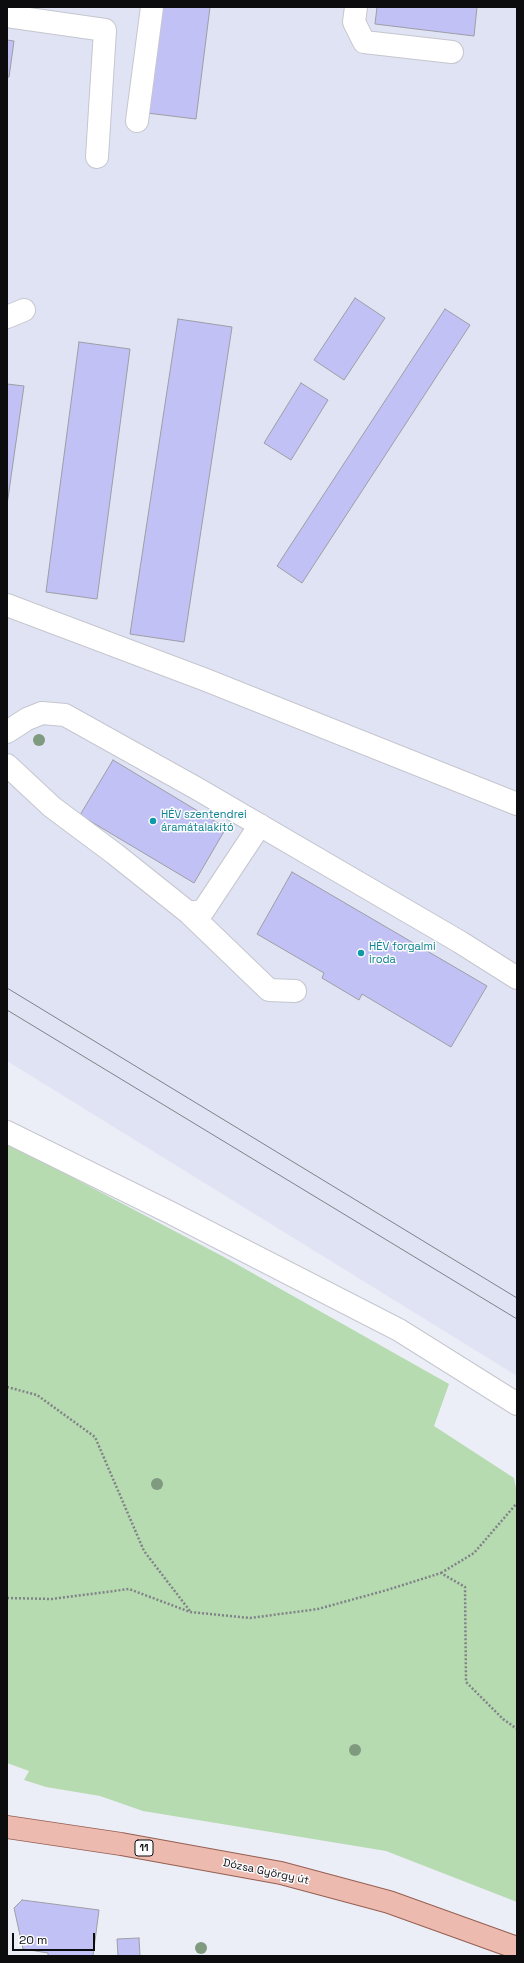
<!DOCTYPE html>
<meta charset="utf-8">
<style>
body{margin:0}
#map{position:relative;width:524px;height:1963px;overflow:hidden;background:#eceef7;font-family:"Space Grotesk",sans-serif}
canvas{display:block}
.frame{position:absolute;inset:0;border:8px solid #0c0c0f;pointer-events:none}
.scale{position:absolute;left:12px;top:1933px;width:83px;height:18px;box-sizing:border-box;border:2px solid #0c0c0f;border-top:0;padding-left:5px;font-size:12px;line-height:14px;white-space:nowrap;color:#0c0c0f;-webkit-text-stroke:3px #fcfcfe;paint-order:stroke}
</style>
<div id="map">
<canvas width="524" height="1963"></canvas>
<div class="frame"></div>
<div class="scale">20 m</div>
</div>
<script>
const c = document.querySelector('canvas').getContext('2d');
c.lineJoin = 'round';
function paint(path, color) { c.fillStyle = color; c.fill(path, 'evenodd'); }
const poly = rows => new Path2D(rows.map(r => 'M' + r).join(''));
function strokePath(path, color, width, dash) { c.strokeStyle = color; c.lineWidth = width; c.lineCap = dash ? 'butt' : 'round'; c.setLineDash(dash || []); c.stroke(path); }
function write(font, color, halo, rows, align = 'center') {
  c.font = font + ' "Space Grotesk",sans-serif'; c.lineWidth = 3; c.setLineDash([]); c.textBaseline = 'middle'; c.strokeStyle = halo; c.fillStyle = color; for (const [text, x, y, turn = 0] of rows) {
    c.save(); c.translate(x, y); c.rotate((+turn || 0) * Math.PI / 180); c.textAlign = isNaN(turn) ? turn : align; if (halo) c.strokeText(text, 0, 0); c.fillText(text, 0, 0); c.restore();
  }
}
paint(poly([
 [7,7,517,7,517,1376,7,1061]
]), '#dfe3f3');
paint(poly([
 [7,1143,224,1257,449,1384,434,1426,514,1478,517,1494,517,1902,386,1851,143,1811,100,1796,46,1787,24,1780,29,1771,7,1763]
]), '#b6dbb0');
const building = poly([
 [161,7,210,7,196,119,147,113,161,7],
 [377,7,477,7,474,36,375,24,377,7],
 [7,40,14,41,9,77,7,77,7,40],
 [355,298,385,318,344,380,314,360,355,298],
 [445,309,470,325,302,583,277,566,445,309],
 [178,319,232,327,184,642,130,634,178,319],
 [79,342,130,349,97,599,46,592,79,342],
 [301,383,328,400,291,460,264,443,301,383],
 [7,384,24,386,7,505,7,384],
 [113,760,226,828,194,883,80,815,113,760],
 [292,872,487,986,451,1047,362,994,359,1000,322,978,324,973,257,934,292,872],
 [22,1900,99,1910,93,1956,48,1956,48,1953,23,1949,14,1908,22,1900],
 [139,1938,140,1956,118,1956,117,1939,139,1938]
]);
paint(building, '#c2c1f5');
strokePath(building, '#9e9ea6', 1);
const minor = poly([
 [356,7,354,22,364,42,452,52],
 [7,16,105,30,97,157],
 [137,121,152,7],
 [7,317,24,310],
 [7,605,206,680,517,804],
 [7,732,27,719,42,713,65,715,196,788,460,942,517,978],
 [7,765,52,807,115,854,189,913,203,911,260,825],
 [189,913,269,990,295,991],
 [7,1132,171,1213,399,1330,517,1404]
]);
const major = poly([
 [7,1827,121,1844,281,1873,389,1902,517,1948]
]);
strokePath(minor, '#c5c6cf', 24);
strokePath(major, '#965f53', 24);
strokePath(poly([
 [7,1387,37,1395,95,1437,144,1551,190,1611],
 [441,1573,474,1553,517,1503],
 [7,1598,52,1599,129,1589,190,1612,250,1618,318,1609,387,1590,441,1573,465,1587,466,1682,503,1719,517,1729]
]), '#818288', 2.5, [2, 2]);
strokePath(minor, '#fff', 22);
strokePath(major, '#ecbaae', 22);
strokePath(poly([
 [7,988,517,1298],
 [7,1010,517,1319]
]), '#818288', 1);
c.fillStyle = '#7f9a7f';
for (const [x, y] of [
 [39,740],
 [157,1484],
 [355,1750],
 [201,1948]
]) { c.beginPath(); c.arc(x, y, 6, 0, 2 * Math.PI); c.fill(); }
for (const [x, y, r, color] of [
 [153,821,4,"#0f9aa8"],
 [361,953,4,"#0f9aa8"]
]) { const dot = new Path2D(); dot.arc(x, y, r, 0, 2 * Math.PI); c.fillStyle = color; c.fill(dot); strokePath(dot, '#fcfcfe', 1.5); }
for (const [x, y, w] of [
 [144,1848,18]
]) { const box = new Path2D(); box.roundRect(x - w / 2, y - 8, w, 16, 3); c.fillStyle = '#fcfcfe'; c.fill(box); strokePath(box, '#0c0c0f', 1); }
write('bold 10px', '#0c0c0f', null, [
 ["11",144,1848]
]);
write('11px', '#0d838f', '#fcfcfe', [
 ["HÉV szentendrei",161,815],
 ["áramátalakító",161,828],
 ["HÉV forgalmi",369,947],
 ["iroda",369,960]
], 'left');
write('11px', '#0c0c0f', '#fcfcfe', [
 ["Dózsa György út",266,1872,12]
]);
</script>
